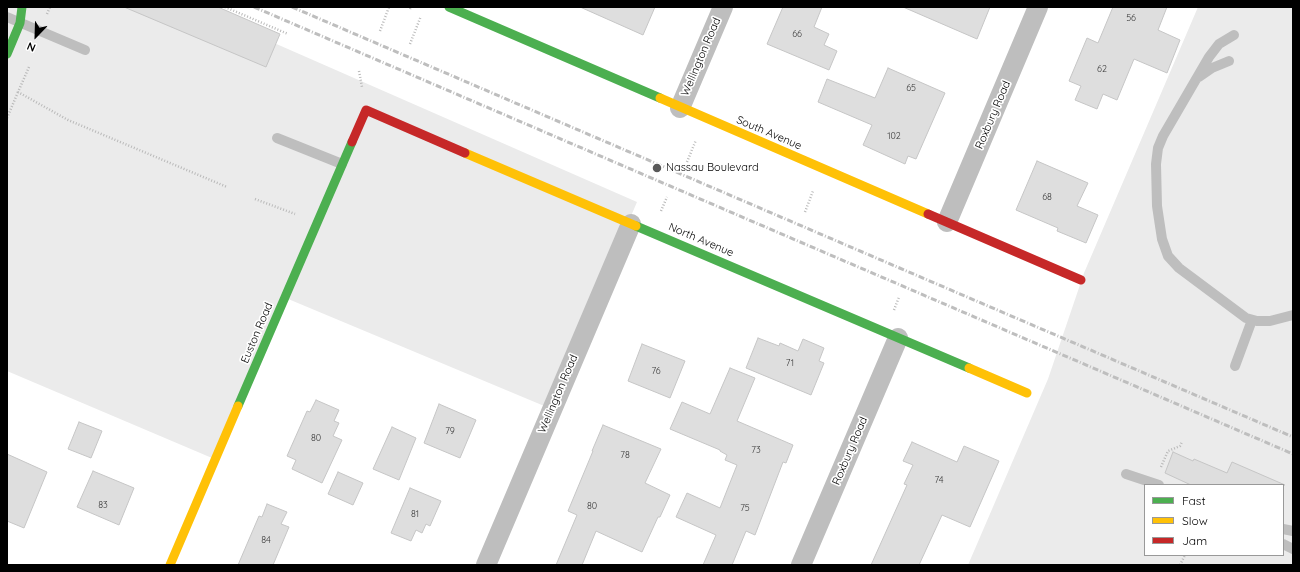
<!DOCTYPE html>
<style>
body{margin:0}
#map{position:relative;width:1300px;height:572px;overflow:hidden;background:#fff;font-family:Quicksand,sans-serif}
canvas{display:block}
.frame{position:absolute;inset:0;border:8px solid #000;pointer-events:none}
.legend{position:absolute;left:1144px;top:484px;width:140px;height:72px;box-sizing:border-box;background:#fff;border:1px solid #999;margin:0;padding:5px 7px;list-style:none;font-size:12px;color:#000}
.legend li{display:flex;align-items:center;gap:8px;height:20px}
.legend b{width:20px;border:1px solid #999}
.north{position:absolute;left:16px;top:16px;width:40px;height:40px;-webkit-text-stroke:3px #fff;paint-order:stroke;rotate:203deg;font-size:11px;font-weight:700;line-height:16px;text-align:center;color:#000}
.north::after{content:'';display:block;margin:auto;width:14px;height:18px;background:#000;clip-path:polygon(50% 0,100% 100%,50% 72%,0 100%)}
</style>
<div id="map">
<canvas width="1300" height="572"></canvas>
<div class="frame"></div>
<ul class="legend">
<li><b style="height:5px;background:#4caf50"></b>Fast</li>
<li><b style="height:5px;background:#ffc107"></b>Slow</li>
<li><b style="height:5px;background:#c62828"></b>Jam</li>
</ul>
<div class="north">N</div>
</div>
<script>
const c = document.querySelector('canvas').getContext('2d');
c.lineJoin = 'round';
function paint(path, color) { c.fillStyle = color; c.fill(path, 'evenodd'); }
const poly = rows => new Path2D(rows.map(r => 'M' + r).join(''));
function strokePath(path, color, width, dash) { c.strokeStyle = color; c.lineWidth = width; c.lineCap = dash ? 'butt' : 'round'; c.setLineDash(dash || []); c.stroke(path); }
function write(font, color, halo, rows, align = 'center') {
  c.font = font + ' Quicksand,sans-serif'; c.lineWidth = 3.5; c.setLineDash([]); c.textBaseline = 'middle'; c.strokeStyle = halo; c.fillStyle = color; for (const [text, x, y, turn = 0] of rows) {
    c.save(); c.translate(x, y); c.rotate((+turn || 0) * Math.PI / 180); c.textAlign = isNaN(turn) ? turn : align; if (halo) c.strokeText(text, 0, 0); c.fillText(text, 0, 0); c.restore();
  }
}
paint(poly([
 [7,7,192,7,637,202,549,408,281,296,212,458,7,371],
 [1198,7,1293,7,1293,565,968,565,1048,379,1084,273],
 [1145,485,1283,485,1283,555,1145,555]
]), '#ebebeb');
const building = poly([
 [124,7,218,7,280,34,266,67,124,7],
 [580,7,655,7,643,35,580,7],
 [783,7,822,7,814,27,829,34,824,45,837,51,829,70,767,44,783,7],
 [903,7,990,7,977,39,903,7],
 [1113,7,1167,7,1158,30,1180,40,1167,73,1134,59,1117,100,1103,94,1097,109,1075,100,1081,86,1069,81,1087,38,1098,43,1113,7],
 [888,68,945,93,916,159,908,156,905,164,863,145,872,125,818,102,827,79,875,98,888,68],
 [1037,161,1088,183,1077,206,1098,215,1086,243,1057,231,1058,228,1016,210,1037,161],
 [758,338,779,346,780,343,798,351,803,339,824,348,819,361,824,363,811,395,746,368,758,338],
 [642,344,685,361,670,398,628,381,642,344],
 [730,368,755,378,737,421,793,445,786,463,783,462,755,535,746,531,732,565,703,565,716,535,676,517,687,493,720,508,737,465,725,460,727,455,720,451,720,450,670,429,682,402,710,414,730,368],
 [316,400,339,410,334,421,339,423,333,436,342,440,322,483,292,469,296,460,287,456,307,411,310,412,316,400],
 [439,404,476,420,460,458,424,443,439,404],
 [79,422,102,431,91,458,68,449,79,422],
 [603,425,661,449,645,483,670,495,660,517,658,517,642,552,596,531,582,565,556,565,577,515,568,511,593,451,592,451,603,425],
 [392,427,416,438,399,480,373,469,392,427],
 [912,442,957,462,964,446,999,461,970,527,942,515,919,565,871,565,907,485,904,484,913,465,903,461,912,442],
 [1173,452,1193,461,1194,459,1227,473,1232,462,1285,485,1191,485,1165,473,1173,452],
 [7,454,47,472,24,528,7,521,7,454],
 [93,471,134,488,119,525,77,507,93,471],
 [338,472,363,483,353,505,328,494,338,472],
 [410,488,441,501,430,526,426,524,422,533,416,530,411,541,391,533,410,488],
 [267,504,287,512,281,524,289,527,273,565,238,565,259,516,262,517,267,504]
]);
paint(building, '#dedede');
strokePath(building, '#c6c6c6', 1);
strokePath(poly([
 [225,7,288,34],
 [410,9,411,7],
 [47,14,50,7],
 [380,31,389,7],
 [410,44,421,16],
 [29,67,18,92,68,120,227,187],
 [359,71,362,87],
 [7,118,18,92],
 [687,162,696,140],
 [255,199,295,214],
 [661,211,667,197],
 [805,212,813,191],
 [894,310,899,297],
 [1161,467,1168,451,1180,446,1182,442],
 [1180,565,1185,555]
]), '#b9b9b9', 2.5, [1, 2]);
strokePath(poly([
 [7,17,85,50],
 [1234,35,1219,44,1209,57,1163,136,1158,148,1156,164,1157,206,1162,239,1168,256,1179,268,1246,318,1257,321,1270,321,1293,315],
 [1199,77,1212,68,1229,61],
 [277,138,342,164],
 [1235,366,1252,320],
 [1126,474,1159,485],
 [1283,529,1293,531],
 [1283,544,1293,549]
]), '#bebebe', 10);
strokePath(poly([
 [680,108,723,7],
 [947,222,1038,7],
 [486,565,631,224],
 [801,565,898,338]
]), '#bebebe', 20);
strokePath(poly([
 [449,7,660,98],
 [7,54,20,23,22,7],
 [636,226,969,368],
 [238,406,352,142]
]), '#4caf50', 9);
strokePath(poly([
 [660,98,928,214],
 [465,153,636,226],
 [969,368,1027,393],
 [170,565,238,406]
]), '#ffc107', 9);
strokePath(poly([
 [352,142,366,110,465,153],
 [928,214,1081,280]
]), '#c62828', 9);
strokePath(poly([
 [254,7,1293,454],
 [292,7,1293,437]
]), '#bebebe', 3, [6, 2, 1, 2]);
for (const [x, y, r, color] of [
 [657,168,5,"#595959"]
]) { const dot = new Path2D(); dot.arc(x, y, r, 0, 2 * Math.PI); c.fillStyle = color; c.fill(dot); strokePath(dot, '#fff', 1.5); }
write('9px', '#383838', null, [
 ["56",1131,18],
 ["66",797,34],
 ["62",1102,69],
 ["65",911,88],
 ["102",894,136],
 ["68",1047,197],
 ["71",790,363],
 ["76",656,371],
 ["79",450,431],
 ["80",316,438],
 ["73",756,450],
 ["78",625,455],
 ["74",939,480],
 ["83",103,505],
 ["80",592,506],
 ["75",745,508],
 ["81",415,514],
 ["84",266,540]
]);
write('11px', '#000', '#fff', [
 ["Wellington Road",701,57,-67],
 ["Roxbury Road",993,115,-67],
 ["South Avenue",769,133,23],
 ["North Avenue",701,240,23],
 ["Euston Road",257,333,-67],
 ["Wellington Road",558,394,-67],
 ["Roxbury Road",850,451,-67]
]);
write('11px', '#000', '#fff', [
 ["Nassau Boulevard",666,168]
], 'left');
</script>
